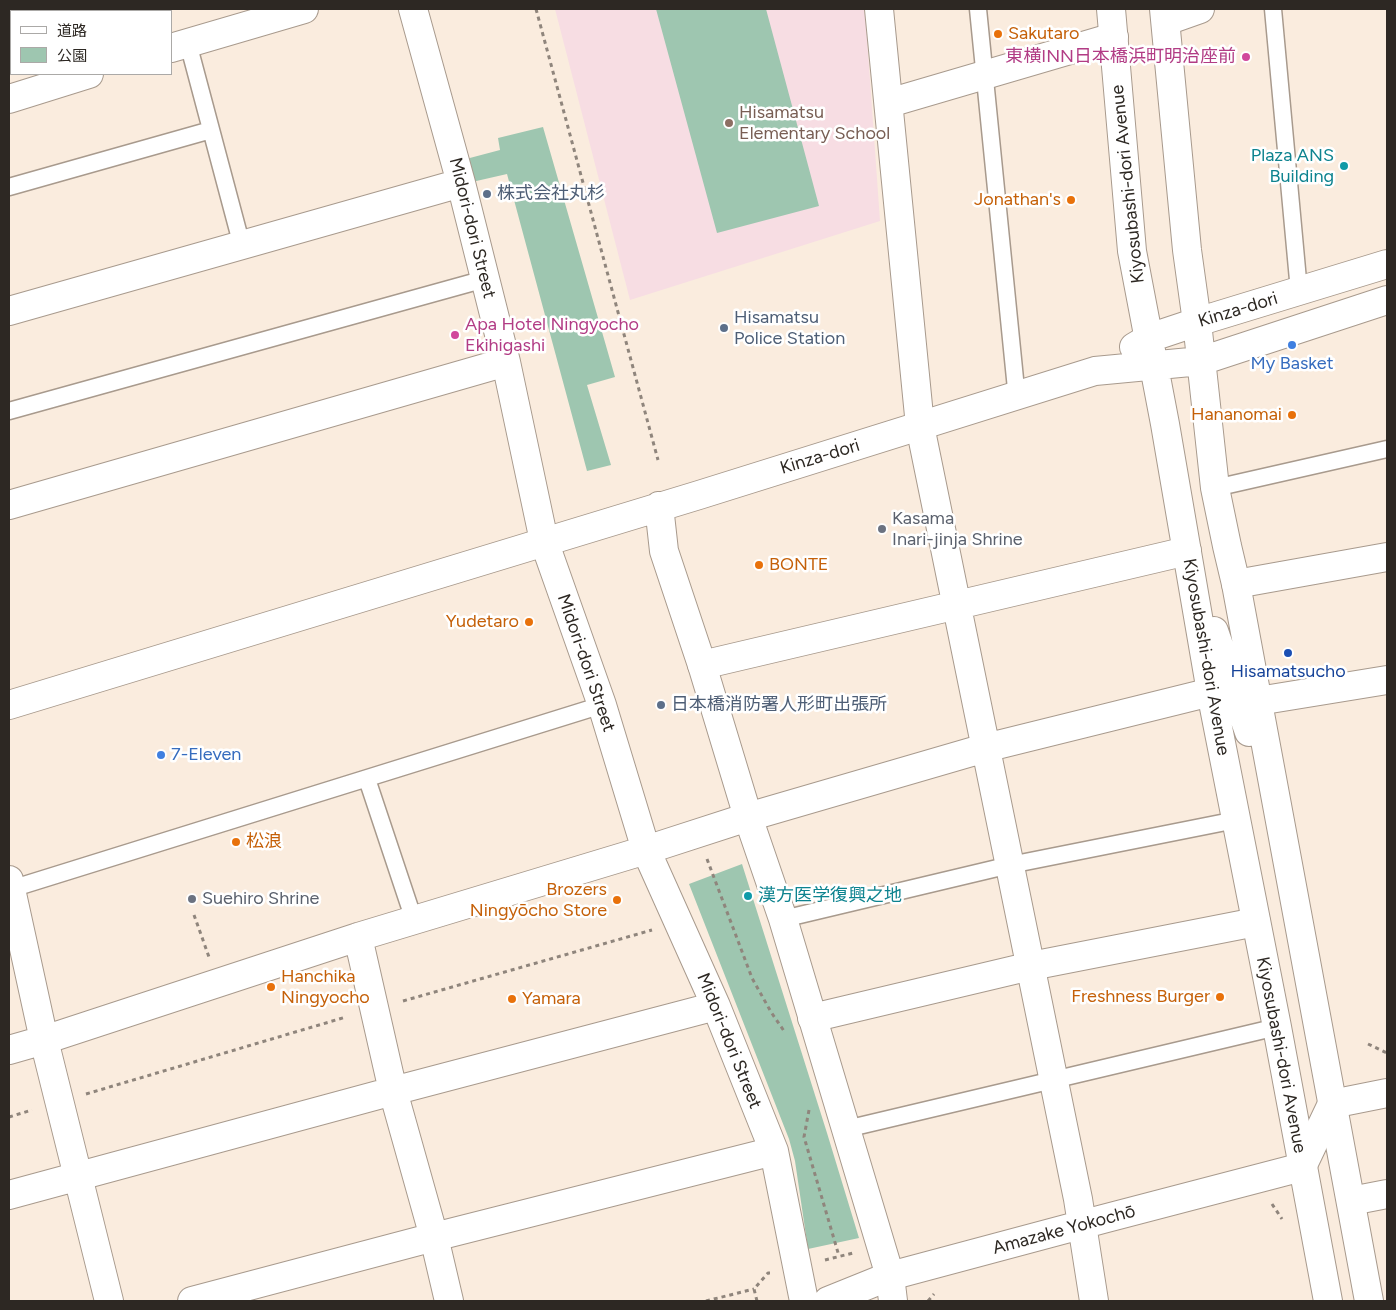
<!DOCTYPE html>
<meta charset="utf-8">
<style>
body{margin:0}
#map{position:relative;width:1396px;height:1310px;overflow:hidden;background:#faecde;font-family:Figtree,"Noto Sans JP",sans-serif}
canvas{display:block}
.frame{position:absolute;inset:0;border:10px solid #2d2823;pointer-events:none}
.legend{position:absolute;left:10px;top:10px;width:162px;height:65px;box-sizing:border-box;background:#fff;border:1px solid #aba9a7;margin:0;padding:6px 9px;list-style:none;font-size:15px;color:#2d2823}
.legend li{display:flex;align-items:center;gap:10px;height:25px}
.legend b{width:25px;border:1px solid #aba9a7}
</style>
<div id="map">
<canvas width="1396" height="1310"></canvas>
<div class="frame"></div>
<ul class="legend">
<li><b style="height:6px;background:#fff"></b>道路</li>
<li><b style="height:14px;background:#9ec6b0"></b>公園</li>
</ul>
</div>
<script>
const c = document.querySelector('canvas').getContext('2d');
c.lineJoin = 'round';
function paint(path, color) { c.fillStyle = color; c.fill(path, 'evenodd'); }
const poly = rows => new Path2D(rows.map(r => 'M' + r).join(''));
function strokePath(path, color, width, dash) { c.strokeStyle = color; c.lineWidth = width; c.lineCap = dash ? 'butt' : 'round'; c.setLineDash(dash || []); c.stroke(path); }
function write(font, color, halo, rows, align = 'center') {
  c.font = font + ' Figtree,"Noto Sans JP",sans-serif'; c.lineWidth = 5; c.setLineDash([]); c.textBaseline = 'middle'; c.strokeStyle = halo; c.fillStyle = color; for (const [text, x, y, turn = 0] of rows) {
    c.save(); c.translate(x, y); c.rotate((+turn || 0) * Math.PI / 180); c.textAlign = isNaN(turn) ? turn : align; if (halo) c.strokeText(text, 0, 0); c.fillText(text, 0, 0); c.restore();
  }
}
paint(poly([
 [555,9,864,9,866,24,880,221,630,300]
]), '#f7dde3');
paint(poly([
 [656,9,766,9,819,206,717,233],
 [543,127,615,377,587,385,611,465,587,471,507,174,472,182,466,159,500,150,498,138],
 [742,864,827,1133,859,1238,808,1249,795,1161,789,1139,689,884]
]), '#9ec6b0');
const lane = poly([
 [978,9,1017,399],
 [1273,9,1299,291],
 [188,43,242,246],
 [9,187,211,130],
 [9,411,485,279],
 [1215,488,1387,449],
 [367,779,414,920],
 [11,889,602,705],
 [783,919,1010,865,1236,820],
 [846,1129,1277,1027]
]);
const street = poly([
 [413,9,461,183,506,362,544,541,602,705,646,850,716,1006,774,1151,804,1301],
 [879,9,920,426,1078,1199,1094,1301],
 [1166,21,1200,9],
 [171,48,304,9],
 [9,99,89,74],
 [889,103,1114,37],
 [9,311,461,183],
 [9,505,506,362],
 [1236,584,1387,557],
 [702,665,1187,551],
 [1258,701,1387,680],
 [9,880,44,1040,109,1301],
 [358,937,393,1091,434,1237,449,1301],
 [812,1018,1031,966,1256,922],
 [9,1050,44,1040,358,937,646,850,748,817,985,748,1211,692],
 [9,1195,393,1091,716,1006],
 [1351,1201,1387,1194],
 [192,1301,434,1237,774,1151],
 [828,1301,890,1276,1103,1219,1302,1167,1332,1104,1387,1093]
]);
const secondary = poly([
 [1111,9,1132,251,1165,424,1211,692,1277,1027,1328,1301],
 [1164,9,1187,250,1197,322,1215,488,1227,546,1236,584,1369,1301],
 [1134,347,1149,338,1197,322,1387,264],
 [659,506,664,551,702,665,748,817,783,919,890,1276,893,1301],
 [1214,631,1249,732],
 [9,705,699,495,1095,371,1201,361,1387,300]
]);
strokePath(lane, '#a89a8d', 19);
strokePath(street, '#a89a8d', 30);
strokePath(secondary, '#a89a8d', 30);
strokePath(poly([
 [536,9,658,460],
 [707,859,752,978,771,1012,784,1031],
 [194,915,209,957],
 [403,1001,652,930],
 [1368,1044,1387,1053],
 [86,1094,346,1017],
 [809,1110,804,1137,839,1256],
 [9,1117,32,1110],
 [1272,1204,1282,1219],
 [825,1260,853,1253],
 [706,1301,754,1289],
 [757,1301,754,1289,768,1273,770,1273],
 [928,1301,934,1294]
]), '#8f857c', 3, [4, 4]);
strokePath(lane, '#fff', 16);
strokePath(street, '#fff', 28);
strokePath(secondary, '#fff', 28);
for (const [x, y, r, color] of [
 [998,34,5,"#e8710a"],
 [1246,57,5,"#d1479c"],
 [729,123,5,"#8d6e63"],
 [1344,166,5,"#0f9aa8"],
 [487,194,5,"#5c6f8a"],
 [1071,200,5,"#e8710a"],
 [724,328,5,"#5c6f8a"],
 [455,335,5,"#d1479c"],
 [1292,345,5,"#3f7fe0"],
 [1292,415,5,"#e8710a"],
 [882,529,5,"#6b7280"],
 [759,565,5,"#e8710a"],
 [529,622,5,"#e8710a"],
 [1288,653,5,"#1a4fb4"],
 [661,705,5,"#5c6f8a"],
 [161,755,5,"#3f7fe0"],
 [236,842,5,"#e8710a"],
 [748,896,5,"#0f9aa8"],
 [192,899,5,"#6b7280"],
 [617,900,5,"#e8710a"],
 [271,987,5,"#e8710a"],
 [1220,997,5,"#e8710a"],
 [512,999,5,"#e8710a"]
]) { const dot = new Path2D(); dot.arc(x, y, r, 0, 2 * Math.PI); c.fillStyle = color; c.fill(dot); strokePath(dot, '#fff', 2); }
write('18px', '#c56008', '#fff', [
 ["Sakutaro",1008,34],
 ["Jonathan's",1061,200,"right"],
 ["Hananomai",1282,415,"right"],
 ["BONTE",769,565],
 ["Yudetaro",519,622,"right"],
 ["松浪",246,842],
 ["Brozers",607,890,"right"],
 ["Ningyōcho Store",607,911,"right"],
 ["Hanchika",281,977],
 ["Ningyocho",281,998],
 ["Freshness Burger",1210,997,"right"],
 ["Yamara",522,999]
], 'left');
write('18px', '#b23c85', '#fff', [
 ["東横INN日本橋浜町明治座前",1236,57],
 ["Apa Hotel Ningyocho",465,325,"left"],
 ["Ekihigashi",465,346,"left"]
], 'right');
write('18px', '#785e54', '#fff', [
 ["Hisamatsu",739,113],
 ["Elementary School",739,134]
], 'left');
write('18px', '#0d838f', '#fff', [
 ["Plaza ANS",1334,156],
 ["Building",1334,177],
 ["漢方医学復興之地",758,896,"left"]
], 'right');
write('18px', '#2d2823', '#fff', [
 ["Kiyosubashi-dori Avenue",1128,184,-96],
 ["Midori-dori Street",472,228,76],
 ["Kinza-dori",1238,310,-17],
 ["Kinza-dori",820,457,-17],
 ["Kiyosubashi-dori Avenue",1206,657,80],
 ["Midori-dori Street",586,663,71],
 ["Midori-dori Street",729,1041,68],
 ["Kiyosubashi-dori Avenue",1281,1055,79],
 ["Amazake Yokochō",1064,1230,-15]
]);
write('18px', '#4e5e75', '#fff', [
 ["株式会社丸杉",497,194],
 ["Hisamatsu",734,318],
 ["Police Station",734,339],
 ["日本橋消防署人形町出張所",671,705]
], 'left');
write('18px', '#366cbe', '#fff', [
 ["My Basket",1292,364],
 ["7-Eleven",171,755,"left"]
]);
write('18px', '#5b616d', '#fff', [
 ["Kasama",892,519],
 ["Inari-jinja Shrine",892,540],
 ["Suehiro Shrine",202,899]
], 'left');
write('18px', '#164399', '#fff', [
 ["Hisamatsucho",1288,672]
]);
</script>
